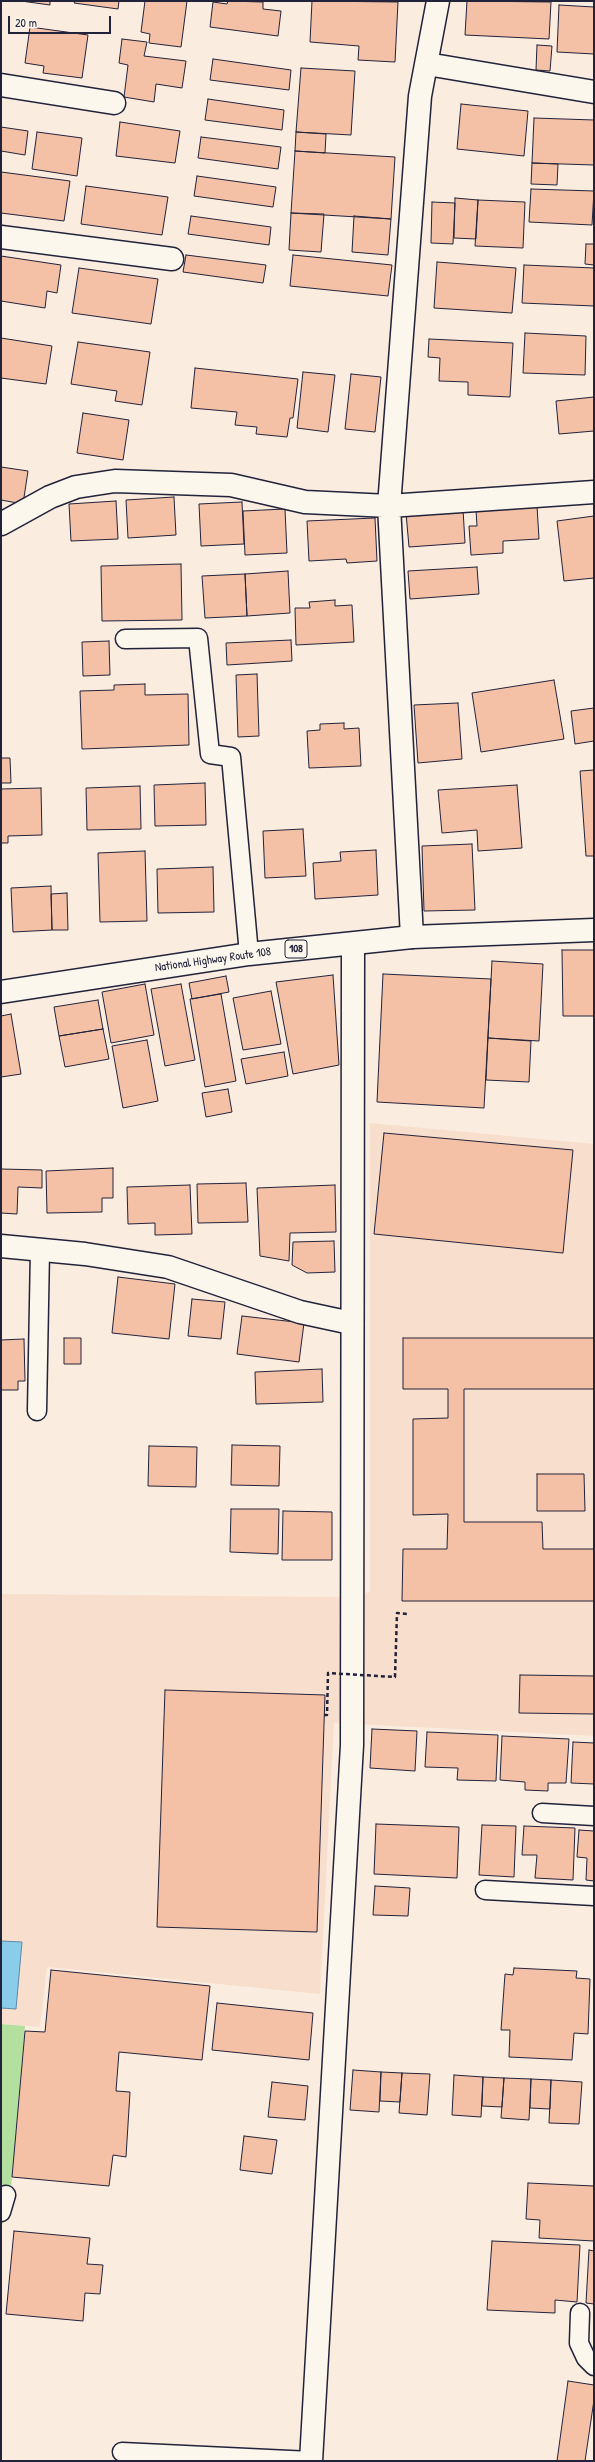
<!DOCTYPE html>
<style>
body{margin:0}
#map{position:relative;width:595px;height:2462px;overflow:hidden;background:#faecde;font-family:"Patrick Hand",sans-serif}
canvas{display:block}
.frame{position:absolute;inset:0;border:2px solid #22223b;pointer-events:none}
.scale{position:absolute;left:8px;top:16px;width:103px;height:18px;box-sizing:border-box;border:2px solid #22223b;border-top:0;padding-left:5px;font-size:12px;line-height:14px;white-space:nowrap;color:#22223b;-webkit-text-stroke:3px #fbf7ec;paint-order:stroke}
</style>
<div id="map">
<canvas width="595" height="2462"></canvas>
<div class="frame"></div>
<div class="scale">20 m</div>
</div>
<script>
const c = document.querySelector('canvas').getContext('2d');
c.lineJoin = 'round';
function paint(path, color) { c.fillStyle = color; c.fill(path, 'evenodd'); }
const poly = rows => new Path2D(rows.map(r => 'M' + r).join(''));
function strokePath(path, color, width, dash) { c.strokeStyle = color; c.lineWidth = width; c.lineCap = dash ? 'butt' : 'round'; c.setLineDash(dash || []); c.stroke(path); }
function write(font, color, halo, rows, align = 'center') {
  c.font = font + ' "Patrick Hand",sans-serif'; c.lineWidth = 4; c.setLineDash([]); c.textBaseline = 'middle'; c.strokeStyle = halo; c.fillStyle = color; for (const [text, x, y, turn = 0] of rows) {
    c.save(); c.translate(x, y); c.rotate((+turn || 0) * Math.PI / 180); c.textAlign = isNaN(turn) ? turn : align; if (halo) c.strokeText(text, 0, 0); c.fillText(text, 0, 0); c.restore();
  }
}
paint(poly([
 [370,1123,594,1144,594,1736,334,1723,320,1994,47,1967,40,2027,1,2024,1,1594,336,1597,370,1592]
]), '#f8dfcd');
paint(poly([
 [1,2024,25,2026,10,2200,1,2228]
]), '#b3e09f');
const water = poly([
 [1,1941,22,1942,16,2009,1,2008,1,1941]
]);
paint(water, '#8acdeb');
strokePath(water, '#6089a5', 1);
const building = poly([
 [21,1,50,1,50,5,21,1],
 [75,1,119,1,118,9,74,3,75,1],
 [145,1,187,1,181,47,149,43,150,34,141,32,145,1],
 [228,1,263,2,263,9,281,11,278,36,210,27,213,2,227,4,228,1],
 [312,1,398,2,395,62,358,60,359,46,310,42,312,1],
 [467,1,551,2,549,39,465,35,467,1],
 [559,5,594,7,594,54,557,52,559,5],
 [30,27,88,35,82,78,43,73,44,66,25,63,30,27],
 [122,39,147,42,144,56,186,61,182,88,156,84,154,102,124,97,128,65,119,63,122,39],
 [537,45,552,46,550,71,536,70,537,45],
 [213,59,291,70,289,90,210,80,213,59],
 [301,68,355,71,351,135,296,132,301,68],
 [208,99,284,110,282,130,205,120,208,99],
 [461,104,528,111,524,156,457,149,461,104],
 [534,118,594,120,594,165,532,163,534,118],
 [120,122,180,131,175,163,116,156,120,122],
 [1,127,28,131,25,155,1,151,1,127],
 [37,132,82,138,77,176,32,169,37,132],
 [296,132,326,134,325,153,295,151,296,132],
 [201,137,281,147,278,169,198,158,201,137],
 [295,151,395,157,391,219,291,213,295,151],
 [532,163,558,164,557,185,531,184,532,163],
 [1,172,70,181,64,221,1,213,1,172],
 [197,176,276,187,273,207,194,196,197,176],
 [86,186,168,197,162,235,81,224,86,186],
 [531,189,594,191,592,225,529,222,531,189],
 [455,198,478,200,476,239,454,238,455,198],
 [478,200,525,202,523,248,475,246,478,200],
 [432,202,455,203,453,244,431,243,432,202],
 [291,213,324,214,321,252,289,250,291,213],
 [191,216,271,227,269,245,188,234,191,216],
 [354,216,391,219,388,255,352,252,354,216],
 [586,244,594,244,594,265,585,264,586,244],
 [186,255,266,265,263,283,183,272,186,255],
 [293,255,392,265,388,296,290,286,293,255],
 [1,256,61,265,57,293,47,291,45,308,1,301,1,256],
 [437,262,516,268,512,313,434,308,437,262],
 [524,265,594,268,594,306,522,303,524,265],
 [79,268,158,279,151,324,72,313,79,268],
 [525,333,586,336,585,375,523,373,525,333],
 [1,338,52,346,46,384,1,378,1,338],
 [429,339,513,343,510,397,468,395,468,382,439,381,440,358,428,357,429,339],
 [78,342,150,352,142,405,115,401,117,391,71,384,78,342],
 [195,368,298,379,293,418,290,418,287,437,256,434,257,427,235,425,237,412,191,408,195,368],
 [303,372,335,375,328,432,297,428,303,372],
 [351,374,381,377,375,432,345,429,351,374],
 [594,397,594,431,559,434,556,401,594,397],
 [83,413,129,420,123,460,77,453,83,413],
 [1,467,28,471,23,504,1,500,1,467],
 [174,497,176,535,128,538,126,500,174,497],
 [116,501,118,539,71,541,69,504,116,501],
 [242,502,244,544,201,546,199,504,242,502],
 [537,506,539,539,503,541,503,553,471,555,469,526,477,526,476,510,537,506],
 [285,509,287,553,245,555,243,511,285,509],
 [463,509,465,543,409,547,406,513,463,509],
 [594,516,594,578,564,581,557,521,594,516],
 [375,518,377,561,347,563,346,559,309,561,307,521,375,518],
 [181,564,182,620,102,621,101,566,181,564],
 [477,567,479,594,410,599,408,571,477,567],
 [288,571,290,613,247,616,245,574,288,571],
 [245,574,247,616,205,618,202,576,245,574],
 [335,600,335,606,352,605,354,642,296,645,295,608,310,608,309,602,335,600],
 [291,640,292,661,227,665,226,643,291,640],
 [109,641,110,675,83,676,82,642,109,641],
 [257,674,259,736,238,737,236,675,257,674],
 [554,680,564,739,481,752,472,693,554,680],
 [145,684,145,695,188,694,189,745,82,749,80,691,114,690,114,685,145,684],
 [458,703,462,759,418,763,414,705,458,703],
 [594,708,594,741,575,744,571,711,594,708],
 [344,723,344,729,359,728,361,766,309,768,307,731,320,730,320,724,344,723],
 [1,758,10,758,11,783,1,783,1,758],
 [594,770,594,856,586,856,580,771,594,770],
 [205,783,206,825,155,826,154,785,205,783],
 [517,785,522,848,478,851,477,830,442,833,438,790,517,785],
 [140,786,141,829,87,830,86,788,140,786],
 [41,788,42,835,8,836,8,843,1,843,1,789,41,788],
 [303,829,306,876,265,878,263,831,303,829],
 [472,844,475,910,424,911,422,846,472,844],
 [376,850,378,895,315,899,313,863,341,861,340,852,376,850],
 [145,851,147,921,100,922,98,853,145,851],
 [213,867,214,912,158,913,157,869,213,867],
 [51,886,52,930,13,932,11,888,51,886],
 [67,893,68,930,52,930,51,894,67,893],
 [562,950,594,950,594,1016,563,1016,562,950],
 [492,961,543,964,539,1041,488,1038,492,961],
 [383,974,491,979,484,1108,377,1102,383,974],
 [333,975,339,1065,293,1074,276,982,333,975],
 [226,976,229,992,192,999,189,983,226,976],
 [145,984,154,1035,111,1043,102,992,145,984],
 [181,984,195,1060,165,1066,151,989,181,984],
 [271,991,281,1044,243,1050,233,998,271,991],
 [221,994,236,1081,205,1087,190,999,221,994],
 [98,1000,103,1029,59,1036,54,1007,98,1000],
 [11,1014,21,1074,1,1077,1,1016,11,1014],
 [103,1029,109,1059,65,1067,59,1036,103,1029],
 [488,1038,531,1041,529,1082,486,1080,488,1038],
 [147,1040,158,1101,123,1108,112,1046,147,1040],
 [284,1052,288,1076,246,1084,241,1059,284,1052],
 [228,1089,232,1112,206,1117,202,1093,228,1089],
 [384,1133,573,1150,563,1253,374,1234,384,1133],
 [113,1168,113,1198,102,1198,102,1212,47,1213,46,1171,113,1168],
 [1,1169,42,1170,42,1188,18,1187,17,1214,1,1213,1,1169],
 [246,1183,248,1222,198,1223,197,1184,246,1183],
 [190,1185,192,1234,155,1235,155,1223,128,1224,127,1187,190,1185],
 [335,1185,336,1232,290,1233,289,1261,260,1256,257,1188,335,1185],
 [334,1241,335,1272,307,1273,292,1265,293,1242,334,1241],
 [118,1277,175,1284,169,1339,112,1333,118,1277],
 [192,1299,225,1302,221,1339,188,1336,192,1299],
 [242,1316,304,1323,299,1362,237,1354,242,1316],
 [64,1338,81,1338,81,1364,64,1364,64,1338],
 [403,1338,594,1338,594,1389,464,1389,464,1522,542,1522,543,1549,594,1549,594,1601,402,1601,403,1549,447,1549,448,1514,413,1515,413,1419,448,1418,448,1389,403,1389,403,1338],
 [24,1339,25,1381,18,1381,18,1390,1,1390,1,1340,24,1339],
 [322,1369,323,1402,256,1404,255,1372,322,1369],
 [232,1445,280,1446,279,1486,231,1485,232,1445],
 [149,1446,197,1447,196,1487,148,1486,149,1446],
 [537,1474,584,1474,585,1511,537,1511,537,1474],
 [231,1509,279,1509,278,1554,230,1552,231,1509],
 [283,1511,332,1512,332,1560,282,1560,283,1511],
 [520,1675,594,1676,594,1714,519,1713,520,1675],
 [165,1690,325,1695,317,1932,157,1927,165,1690],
 [372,1729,417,1731,415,1771,370,1768,372,1729],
 [427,1732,498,1735,496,1781,457,1780,458,1768,425,1767,427,1732],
 [502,1736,569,1739,566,1783,548,1783,548,1791,525,1790,525,1782,500,1780,502,1736],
 [573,1742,594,1743,594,1784,571,1783,573,1742],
 [376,1824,459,1827,457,1878,374,1874,376,1824],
 [482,1825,516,1826,514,1877,479,1875,482,1825],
 [524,1826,575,1828,573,1880,535,1878,537,1855,522,1855,524,1826],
 [579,1830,594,1831,594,1881,586,1880,587,1858,577,1857,579,1830],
 [375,1886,410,1888,408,1916,373,1915,375,1886],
 [514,1968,577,1971,576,1978,590,1979,588,2034,574,2033,572,2060,509,2057,510,2030,501,2030,505,1974,513,1975,514,1968],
 [51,1970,210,1986,202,2060,119,2052,116,2091,130,2092,126,2157,113,2155,109,2186,12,2177,25,2031,45,2032,51,1970],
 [217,2003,313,2013,309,2060,212,2050,217,2003],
 [353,2070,381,2072,379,2112,350,2110,353,2070],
 [381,2072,402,2073,400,2102,380,2101,381,2072],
 [402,2073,430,2074,427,2115,399,2113,402,2073],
 [454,2075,483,2077,481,2117,452,2115,454,2075],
 [483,2077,504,2078,502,2107,482,2106,483,2077],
 [504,2078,531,2079,529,2120,501,2118,504,2078],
 [531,2079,551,2080,550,2109,530,2108,531,2079],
 [551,2080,582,2082,579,2124,549,2123,551,2080],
 [272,2082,308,2086,305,2120,268,2117,272,2082],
 [244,2136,277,2140,272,2174,240,2170,244,2136],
 [528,2183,594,2186,594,2241,539,2238,540,2220,526,2219,528,2183],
 [14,2231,90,2238,87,2264,103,2265,100,2294,85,2293,83,2321,6,2314,14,2231],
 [492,2241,580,2245,577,2302,555,2300,555,2313,487,2310,492,2241],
 [589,2250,594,2251,594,2304,586,2303,589,2250],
 [568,2381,594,2385,594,2400,585,2461,557,2461,568,2381]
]);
paint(building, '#f5c1a6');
strokePath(building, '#22223b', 1);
const lane = poly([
 [125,639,198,638,210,754,231,757,249,954],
 [37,1411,40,1250],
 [542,1813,594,1816],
 [485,1890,594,1896],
 [1,2212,6,2195],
 [580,2313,579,2343,586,2358,594,2366],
 [122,2452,311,2461]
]);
const street = poly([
 [427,64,594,92],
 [1,85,114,103],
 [1,237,172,259],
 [1,524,50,497,76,487,115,481,231,485,305,502,389,506,594,492],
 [412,937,389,506,420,96,438,1],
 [1,1246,85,1254,168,1267,300,1312,351,1323],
 [311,2461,352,1745,353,944]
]);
const highway = poly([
 [1,992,249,954,412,937,594,930]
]);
strokePath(lane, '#22223b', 21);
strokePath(street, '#22223b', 25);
strokePath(highway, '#22223b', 25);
strokePath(lane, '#fbf7ec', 18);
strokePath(street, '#fbf7ec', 22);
strokePath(highway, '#fbf7ec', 22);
strokePath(poly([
 [324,1715,327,1715,328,1673,395,1677,397,1613,407,1614]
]), '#22223b', 2.5, [4, 3]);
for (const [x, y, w] of [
 [296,949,22]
]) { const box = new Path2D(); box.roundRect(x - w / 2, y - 9, w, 18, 3); c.fillStyle = '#fbf7ec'; c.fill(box); strokePath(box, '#22223b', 1); }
write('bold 11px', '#22223b', null, [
 ["108",296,949]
]);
write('12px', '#22223b', '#fbf7ec', [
 ["National Highway Route 108",213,960,-8]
]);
</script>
